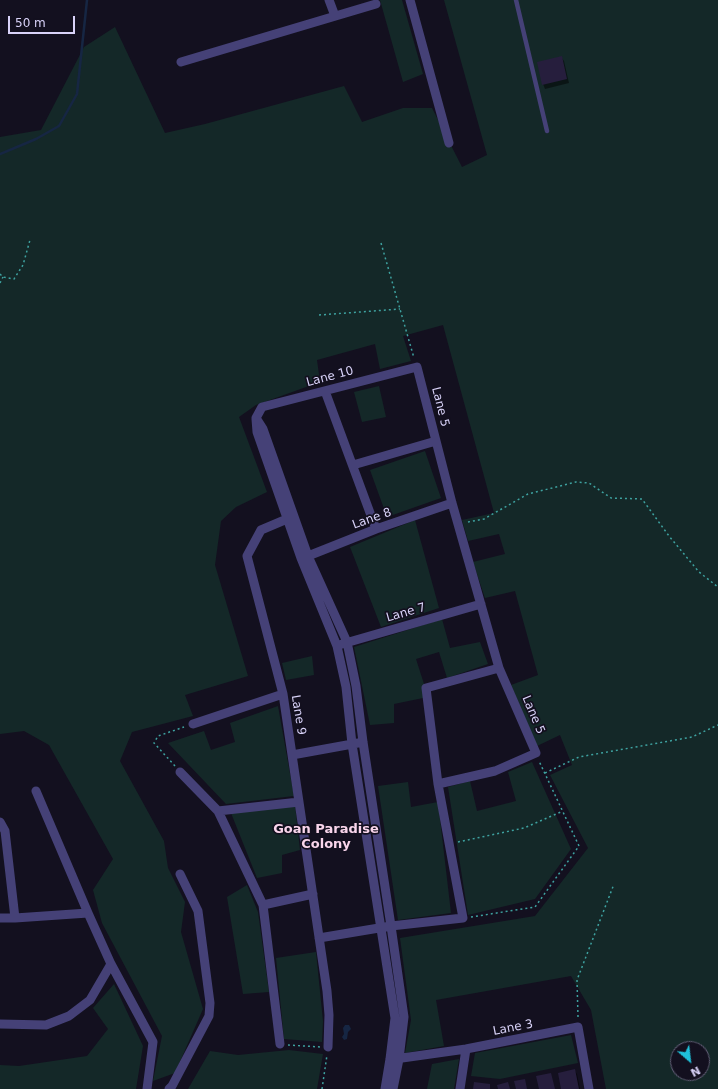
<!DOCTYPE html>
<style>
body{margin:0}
#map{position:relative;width:718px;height:1089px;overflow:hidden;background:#13101f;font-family:"DejaVu Sans",sans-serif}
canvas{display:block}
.north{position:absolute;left:670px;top:1041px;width:40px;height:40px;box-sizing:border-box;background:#13101f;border:1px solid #625e76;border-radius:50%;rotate:152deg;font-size:11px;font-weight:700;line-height:16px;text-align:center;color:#d9d3f9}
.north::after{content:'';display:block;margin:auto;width:14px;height:18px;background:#1fc1da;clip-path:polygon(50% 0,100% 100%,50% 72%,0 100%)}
.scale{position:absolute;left:8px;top:16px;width:67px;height:18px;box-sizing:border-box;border:2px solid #d9d3f9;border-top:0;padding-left:5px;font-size:12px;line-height:14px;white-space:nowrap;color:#d9d3f9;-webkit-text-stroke:3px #13101f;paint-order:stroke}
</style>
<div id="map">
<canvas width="718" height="1089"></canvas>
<div class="north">N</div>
<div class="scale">50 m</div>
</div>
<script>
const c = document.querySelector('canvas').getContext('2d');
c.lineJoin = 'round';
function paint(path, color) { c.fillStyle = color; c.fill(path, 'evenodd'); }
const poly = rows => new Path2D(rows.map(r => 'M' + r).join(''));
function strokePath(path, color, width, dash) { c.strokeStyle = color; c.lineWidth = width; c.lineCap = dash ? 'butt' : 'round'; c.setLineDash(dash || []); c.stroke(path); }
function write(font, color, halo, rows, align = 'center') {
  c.font = font + ' "DejaVu Sans",sans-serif'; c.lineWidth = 3.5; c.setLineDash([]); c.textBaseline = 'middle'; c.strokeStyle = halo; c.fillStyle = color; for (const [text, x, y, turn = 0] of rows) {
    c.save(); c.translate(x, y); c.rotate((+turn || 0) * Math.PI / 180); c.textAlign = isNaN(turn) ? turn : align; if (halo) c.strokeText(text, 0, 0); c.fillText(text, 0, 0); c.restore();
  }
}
paint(poly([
 [380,0,402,0,423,74,403,82],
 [444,0,718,0,718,1089,606,1089,591,1010,571,976,436,1000,444,1046,405,1053,411,1020,400,938,535,916,588,848,550,775,572,765,560,735,537,746,511,685,538,675,515,591,485,598,473,562,505,554,499,534,468,541,462,520,494,513,443,325,403,336,411,361,380,369,375,344,317,360,320,382,256,405,239,417,267,492,236,507,221,521,215,565,248,676,185,695,193,716,132,732,120,761,164,841,168,868,185,902,181,932,203,1009,175,1073,153,1081,162,1036,102,923,93,890,113,859,49,745,24,731,0,734,0,137,41,130,84,47,115,27,165,133,205,124,344,86,362,122,403,108,432,108,462,167,487,155],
 [678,1049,702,1049,702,1073,678,1073],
 [379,386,386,417,362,422,354,392],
 [425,451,441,498,387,517,370,470],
 [415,520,439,608,381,627,350,547],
 [442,619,450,648,480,642,488,664,447,678,439,652,416,659,424,684,423,698,394,704,394,723,370,725,354,647],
 [312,656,314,675,286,680,282,663],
 [278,706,294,796,226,804,168,743,204,731,211,750,235,742,230,723],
 [532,762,571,849,535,899,468,915,448,787,470,781,477,811,516,801,508,772],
 [408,782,411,807,438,802,451,913,398,920,378,786],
 [295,805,300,850,282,855,282,873,257,878,231,813],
 [247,885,258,912,269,992,243,994,227,897],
 [316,952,323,1021,322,1042,284,1039,276,958],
 [114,984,143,1046,136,1089,0,1089,0,1065,19,1066,87,1056,108,1029,93,1008],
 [571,1035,578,1063,500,1079,471,1076,475,1053],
 [289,1050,323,1054,317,1089,188,1089,210,1051,238,1055],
 [459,1059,454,1089,427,1089,432,1064]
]), '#142828');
paint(poly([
 [345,1025,349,1025,351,1029,348,1032,347,1039,344,1040,342,1037,344,1034,343,1028]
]), '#162643');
paint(poly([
 [561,57,564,61,569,83,545,89,543,84],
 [574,1070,577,1074,580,1089,562,1089]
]), '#0007');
strokePath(poly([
 [0,154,36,139,59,126,77,94,87,0]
]), '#162643', 2.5);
paint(poly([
 [562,56,567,79,542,85,537,62],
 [575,1069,579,1089,561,1089,558,1073],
 [551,1073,555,1089,539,1089,536,1076],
 [525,1079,527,1089,516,1089,514,1081],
 [474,1082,490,1084,490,1089,473,1089],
 [508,1082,510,1089,498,1089,497,1085]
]), '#261e3d');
strokePath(poly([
 [381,243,414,358],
 [0,274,3,277,14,279,23,265,30,240],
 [0,283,3,277],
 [319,315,400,309],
 [468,522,484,519,528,494,576,482,589,483,611,498,642,499,669,536,699,572,718,587],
 [175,766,154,743,158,736,184,727],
 [545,773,579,757,692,737,718,725],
 [458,842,524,828,563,811],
 [471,917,535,907,579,846,539,761],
 [578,1017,577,980,614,884],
 [288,1045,320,1047],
 [322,1089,327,1055]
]), '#3ea2a0', 1.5, [2, 3]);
strokePath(poly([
 [516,0,547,131]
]), '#454177', 4.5);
strokePath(poly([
 [329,0,335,16],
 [410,0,449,143],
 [181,62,376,4],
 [325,391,376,529],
 [256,418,263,429,308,556,347,642,356,686,363,742,391,926,404,1017,399,1059,393,1089],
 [256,418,262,407,417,367,452,503,499,668,536,753,495,771,438,784],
 [256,419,257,432,301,558,337,646,346,687,352,744,395,1018,390,1059,385,1089],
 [353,465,436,441],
 [287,519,261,530,247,556,283,694,327,991,329,1015,328,1047],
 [303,558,376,529,452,503],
 [342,644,481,604],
 [193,724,283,694],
 [292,755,358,743],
 [180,772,218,811,263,905,280,1044],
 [36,791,88,913,111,964,153,1042,147,1089],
 [218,811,299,802],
 [0,822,5,831,15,918,88,913],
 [263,905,313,894],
 [0,918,15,918],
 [319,938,391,926,463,918,438,784,426,688,499,668],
 [0,1024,46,1025,69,1016,90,1000,111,964],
 [395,1059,466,1049,578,1027,589,1089],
 [169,1089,172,1086,209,1016,210,1003,198,911,180,874],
 [460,1089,466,1049]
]), '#454177', 9);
write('12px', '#d9d3f9', '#13101f', [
 ["Lane 10",330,377,-15],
 ["Lane 5",440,407,76],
 ["Lane 8",372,519,-20],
 ["Lane 7",406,613,-16],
 ["Lane 9",298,715,81],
 ["Lane 5",533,715,67],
 ["Lane 3",513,1028,-11]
]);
write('bold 13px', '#f9d5eb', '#13101f', [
 ["Goan Paradise",326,830],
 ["Colony",326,845]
]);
</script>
